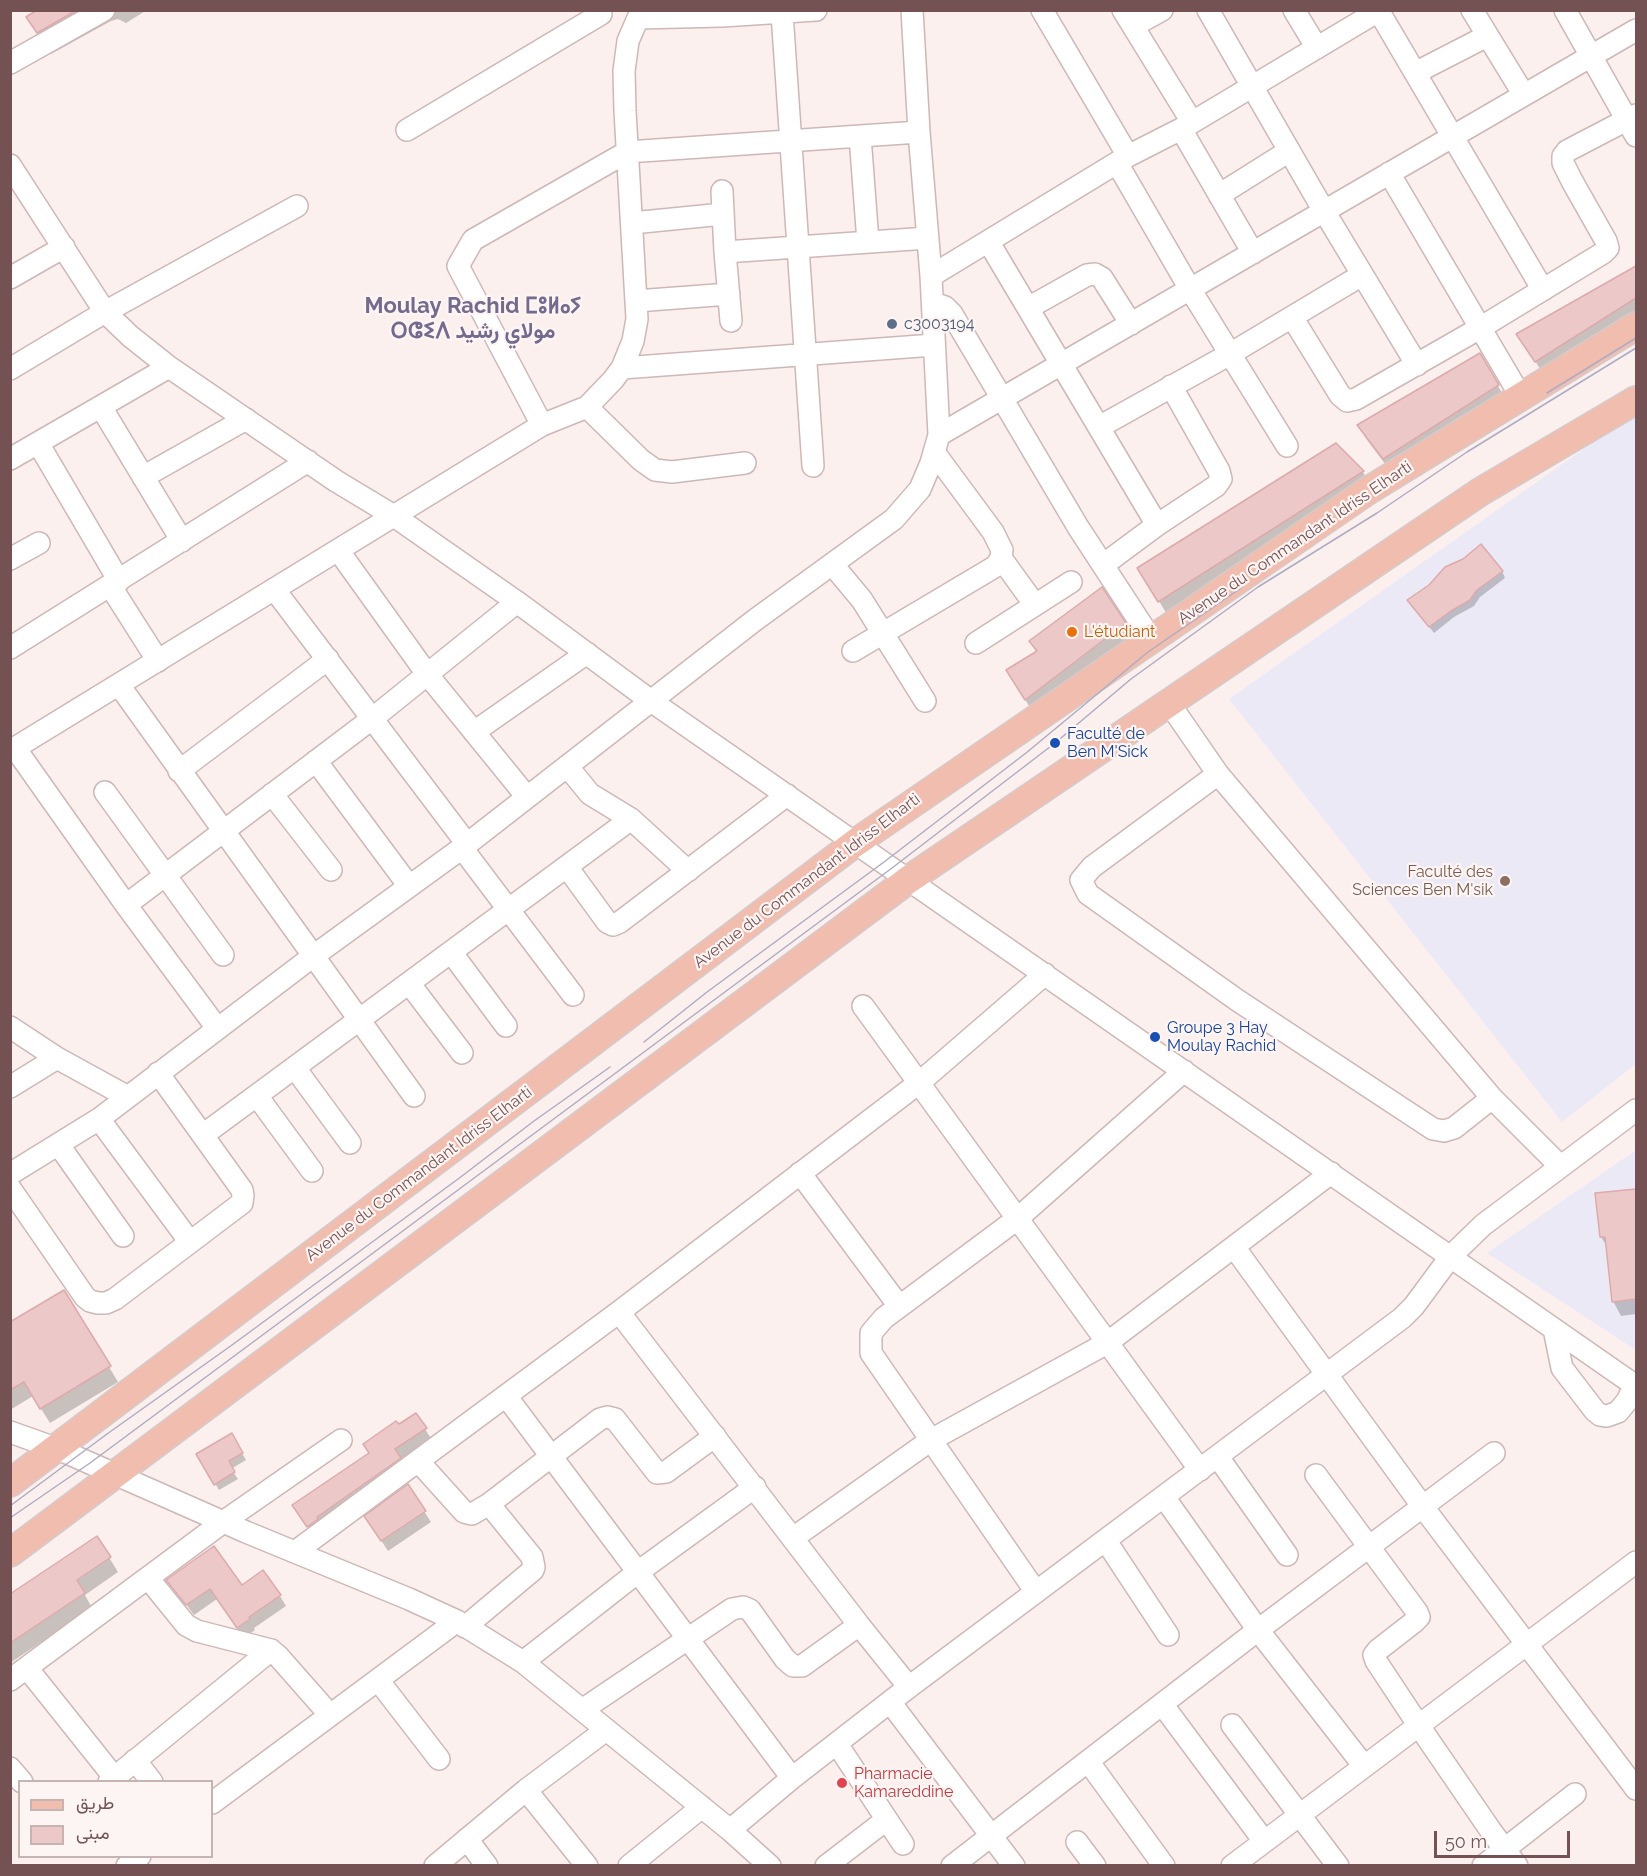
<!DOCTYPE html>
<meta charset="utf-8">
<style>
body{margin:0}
#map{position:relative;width:1647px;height:1876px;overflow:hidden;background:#fbf0ed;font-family:Raleway,Vazirmatn,sans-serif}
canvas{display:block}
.frame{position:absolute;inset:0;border:12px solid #745254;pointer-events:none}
.legend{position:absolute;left:18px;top:1780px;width:195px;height:78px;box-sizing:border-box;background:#fdf5f3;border:2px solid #c6b4b3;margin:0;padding:8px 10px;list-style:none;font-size:18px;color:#745254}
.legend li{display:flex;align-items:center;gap:12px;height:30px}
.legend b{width:30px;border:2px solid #c6b4b3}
.scale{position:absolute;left:1434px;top:1831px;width:136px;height:27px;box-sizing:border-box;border:3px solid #745254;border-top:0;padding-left:8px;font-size:18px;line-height:21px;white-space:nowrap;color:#745254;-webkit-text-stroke:4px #fdf5f3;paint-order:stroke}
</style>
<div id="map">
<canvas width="1647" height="1876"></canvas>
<div class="frame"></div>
<ul class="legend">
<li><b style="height:8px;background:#f0bdae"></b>طريق</li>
<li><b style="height:16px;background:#edc8c8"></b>مبنى</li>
</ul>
<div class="scale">50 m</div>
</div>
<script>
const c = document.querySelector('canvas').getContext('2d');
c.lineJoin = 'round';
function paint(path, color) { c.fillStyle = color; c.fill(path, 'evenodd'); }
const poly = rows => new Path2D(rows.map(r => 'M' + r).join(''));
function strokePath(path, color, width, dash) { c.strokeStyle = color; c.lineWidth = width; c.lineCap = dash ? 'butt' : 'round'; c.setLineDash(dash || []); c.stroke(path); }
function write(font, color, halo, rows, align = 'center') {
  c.font = font + ' Raleway,Vazirmatn,"Noto Sans Tifinagh",sans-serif'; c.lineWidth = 4.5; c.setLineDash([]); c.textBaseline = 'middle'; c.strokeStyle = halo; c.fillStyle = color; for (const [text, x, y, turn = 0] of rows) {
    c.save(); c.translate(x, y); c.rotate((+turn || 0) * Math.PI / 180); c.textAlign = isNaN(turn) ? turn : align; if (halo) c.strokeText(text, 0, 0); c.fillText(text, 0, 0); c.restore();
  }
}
paint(poly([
 [1636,412,1636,1064,1562,1122,1229,699],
 [1636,1150,1636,1350,1487,1253]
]), '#ece9f7');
paint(poly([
 [34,10,147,10,126,23,118,19,111,21,51,54,28,18,35,14],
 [1636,267,1636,313,1542,372,1518,334],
 [1480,355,1506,400,1392,473,1367,440,1359,426],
 [1336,444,1363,472,1371,486,1168,616,1139,568],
 [1502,571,1505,578,1480,597,1474,606,1454,617,1434,633,1409,601,1430,586],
 [1124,624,1133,639,1034,714,1016,685,1037,653,1031,642],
 [1636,1190,1636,1314,1621,1316,1613,1301,1608,1248,1601,1237,1597,1194],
 [64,1292,118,1382,50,1423,33,1396,10,1410,10,1324],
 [416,1415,432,1440,401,1460,406,1469,314,1537,300,1516],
 [231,1435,246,1460,231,1469,238,1479,219,1490,198,1455],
 [408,1486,431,1522,388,1551,373,1528],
 [97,1538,118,1572,85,1595,92,1608,10,1663,10,1596],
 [168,1580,241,1587,280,1596,286,1606,254,1628,255,1630,244,1638,217,1599,194,1615]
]), '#0003');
const building = poly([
 [37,10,77,10,37,33,26,17,37,10],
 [1636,266,1636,298,1535,362,1516,334,1636,266],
 [1480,353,1499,385,1383,459,1357,425,1480,353],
 [1336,443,1364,471,1158,602,1137,568,1336,443],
 [1481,544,1503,571,1477,590,1470,600,1451,611,1429,627,1407,600,1429,585,1445,567,1463,559,1481,544],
 [1102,587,1126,623,1025,700,1006,670,1037,651,1029,641,1102,587],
 [1636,1189,1636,1299,1612,1302,1605,1237,1600,1237,1595,1193,1636,1189],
 [64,1290,111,1366,40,1409,24,1382,10,1390,10,1322,64,1290],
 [416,1413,427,1428,395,1449,401,1458,317,1517,318,1519,307,1527,292,1505,369,1453,363,1444,383,1430,396,1421,399,1424,416,1413],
 [232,1433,243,1453,229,1461,235,1472,214,1485,196,1454,232,1433],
 [408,1484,426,1511,381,1541,364,1516,408,1484],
 [97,1536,111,1557,77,1580,85,1593,10,1643,10,1594,97,1536],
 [214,1546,242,1585,263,1570,281,1595,249,1617,250,1619,237,1628,210,1589,186,1605,166,1580,214,1546]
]);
paint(building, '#edc8c8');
strokePath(building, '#ddaaac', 1.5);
const minor = poly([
 [1042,10,1128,156],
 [1123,10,1192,122],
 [1208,10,1324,211,1417,365],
 [1294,10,1317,48],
 [1378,10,1543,290],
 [1472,10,1524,95],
 [1565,10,1636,136],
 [782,13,813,466],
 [638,18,722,16,816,10],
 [1133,26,1162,10],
 [10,63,104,10],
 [1415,73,1487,36],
 [1181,129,1253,253],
 [407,130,601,14],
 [860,136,868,242],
 [1117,163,1190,289,1287,446],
 [10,165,105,312,130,336,169,367,336,481,394,516,517,602,651,701,1636,1386],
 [1389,173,1521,397],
 [722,191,725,252,731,321],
 [1219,195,1289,151],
 [632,223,723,214],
 [988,241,1157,525],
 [725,252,928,238],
 [931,276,1128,156,1181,129,1380,10],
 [10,278,64,247],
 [636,301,729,294],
 [933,303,945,307,952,314,1078,527,1151,639],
 [1028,308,1087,275,1095,274,1102,278,1131,324],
 [1292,317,1340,395,1347,401,1356,399,1480,328,1603,253,1608,248,1606,241,1572,181,1563,163,1563,156,1567,151,1636,115],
 [622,368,934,345],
 [10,369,105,312,297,206],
 [101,407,182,541],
 [587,407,641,460,655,470,672,472,745,463],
 [542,425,458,266,473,240,627,152,919,132],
 [1099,427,1230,354,1362,275],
 [939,435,1636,30],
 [38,443,119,581],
 [10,459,169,367],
 [143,477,246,419],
 [338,550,427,674,527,797],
 [1001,558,1035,605],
 [10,559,39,543],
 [832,564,862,600,925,701],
 [1103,565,1157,525,1216,486,1221,479,1219,471,1171,386],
 [111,587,158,661],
 [274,589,467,844],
 [976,643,1071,582],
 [10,648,308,461],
 [853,651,996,566,1001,558,1002,550,993,532,934,452],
 [119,685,414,1096],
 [1169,703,1218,774,1492,1098,1560,1166],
 [474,732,587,653],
 [15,748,126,905,217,1028],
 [10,751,542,425,587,407,613,380,622,368,633,341,637,319,625,111,624,71,628,41,638,18,643,10],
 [316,761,409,886],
 [567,766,590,794,631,819,688,871],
 [179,771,328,659],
 [1218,774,1092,867,1081,880,1088,894,1237,1000,1433,1129,1444,1131,1454,1128,1492,1098],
 [105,792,223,955],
 [272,794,331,870],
 [462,848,573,995],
 [567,867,607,922,613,925,620,922,787,795],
 [126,905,373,718,517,602],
 [451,952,506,1026],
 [409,983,462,1053],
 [863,1006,1200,1470],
 [10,1027,57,1058,128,1097],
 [295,1068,350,1143],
 [10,1087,57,1058],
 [257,1096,312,1171],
 [99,1119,190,1242],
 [203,1135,631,819],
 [58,1144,123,1236],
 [800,1173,899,1306],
 [10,1174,99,1119,312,957,462,848,755,620,894,519,920,489,931,463,939,435,931,276,919,132,912,10],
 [10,1188,85,1297,90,1301,98,1303,106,1303,115,1299,242,1203,243,1195,242,1190,158,1073],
 [1234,1247,1423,1507,1636,1789],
 [619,1312,859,1625,909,1687],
 [1554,1329,1562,1368,1595,1411,1600,1415,1607,1416,1618,1412,1627,1401,1635,1385],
 [506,1396,792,1778],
 [10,1432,58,1449,246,1532,409,1599,457,1621,523,1662,730,1830,770,1866],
 [1218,1457,1287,1555],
 [419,1462,464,1512,472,1514,489,1504,600,1419,607,1417,615,1419,657,1473,666,1472,715,1436],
 [1316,1475,1417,1612,1419,1617,1414,1622,1378,1650,1374,1655,1376,1661,1419,1726,1491,1831,1517,1866],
 [1164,1497,1258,1630,1364,1766],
 [793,1538,931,1440,1107,1343,1331,1173],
 [1106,1541,1168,1635],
 [295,1552,619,1312,920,1082,1045,974],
 [148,1578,186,1625,197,1631,271,1650,278,1656,330,1715],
 [1036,1592,871,1353,871,1333,884,1318,1017,1219,1184,1071],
 [465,1627,533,1570,534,1567,532,1557,489,1504],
 [523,1662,638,1572,755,1487],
 [27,1668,114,1777],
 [10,1680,223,1522,341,1440],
 [378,1680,439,1759],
 [890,1702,1014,1866],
 [1162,1704,1264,1841],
 [582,1710,732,1609,743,1607,750,1610,785,1659,793,1666,802,1666,859,1625],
 [1232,1725,1338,1866],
 [837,1744,903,1844],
 [135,1760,152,1782],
 [1088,1761,1164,1866],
 [10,1768,22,1782],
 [109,1782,271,1650],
 [526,1790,587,1866],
 [212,1803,457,1621],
 [730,1830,792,1778,909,1687,1402,1318,1414,1306,1451,1256,1483,1225,1636,1110],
 [467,1839,487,1866],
 [1077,1842,1095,1866],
 [127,1866,140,1856],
 [435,1866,526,1790,606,1730],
 [629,1866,702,1807],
 [826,1866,886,1820],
 [952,1866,1258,1630,1494,1453],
 [1232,1866,1636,1562],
 [1483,1866,1575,1794]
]);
const major = poly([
 [10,1483,855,843,1369,490,1636,326],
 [10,1553,908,880,1480,492,1636,400]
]);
strokePath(minor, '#ceb7b7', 24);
strokePath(major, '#d5cbcc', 30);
strokePath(minor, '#fff', 21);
strokePath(major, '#f0bdae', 27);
strokePath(poly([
 [1547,393,1636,338],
 [644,1042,707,992,884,862,1026,753,1148,652,1241,588],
 [10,1506,107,1434,232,1345,458,1179,534,1121,610,1067],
 [10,1518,90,1463,892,868,1055,743,1131,679,1258,587,1377,513,1467,452,1636,348]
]), '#aeabc4', 1.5);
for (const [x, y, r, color] of [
 [892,324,6,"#5c6f8a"],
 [1072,632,6,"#e8710a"],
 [1055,743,6,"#1a4fb4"],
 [1505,881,6,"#8d6e63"],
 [1155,1037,6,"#1a4fb4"],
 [842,1783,6,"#e0444e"]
]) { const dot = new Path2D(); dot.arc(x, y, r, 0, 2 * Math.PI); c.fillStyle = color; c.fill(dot); strokePath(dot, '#fdf5f3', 2); }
write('16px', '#4e5e75', '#fdf5f3', [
 ["c3003194",904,324]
], 'left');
write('16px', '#745254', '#fdf5f3', [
 ["Avenue du Commandant Idriss Elharti",1295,543,-34],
 ["Avenue du Commandant Idriss Elharti",807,881,-37],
 ["Avenue du Commandant Idriss Elharti",419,1174,-37]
]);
write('16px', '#c56008', '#fdf5f3', [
 ["L'étudiant",1084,632]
], 'left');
write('16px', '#164399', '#fdf5f3', [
 ["Faculté de",1067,734],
 ["Ben M'Sick",1067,752],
 ["Groupe 3 Hay",1167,1028],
 ["Moulay Rachid",1167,1046]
], 'left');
write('16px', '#785e54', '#fdf5f3', [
 ["Faculté des",1493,872],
 ["Sciences Ben M'sik",1493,890]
], 'right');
write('16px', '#be3a42', '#fdf5f3', [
 ["Pharmacie",854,1774],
 ["Kamareddine",854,1792]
], 'left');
write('bold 22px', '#746a8e', '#fdf5f3', [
 ["Moulay Rachid ⵎⵓⵍⴰⵢ",473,306],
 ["ⵔⵛⵉⴷ مولاي رشيد",473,331]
]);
</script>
